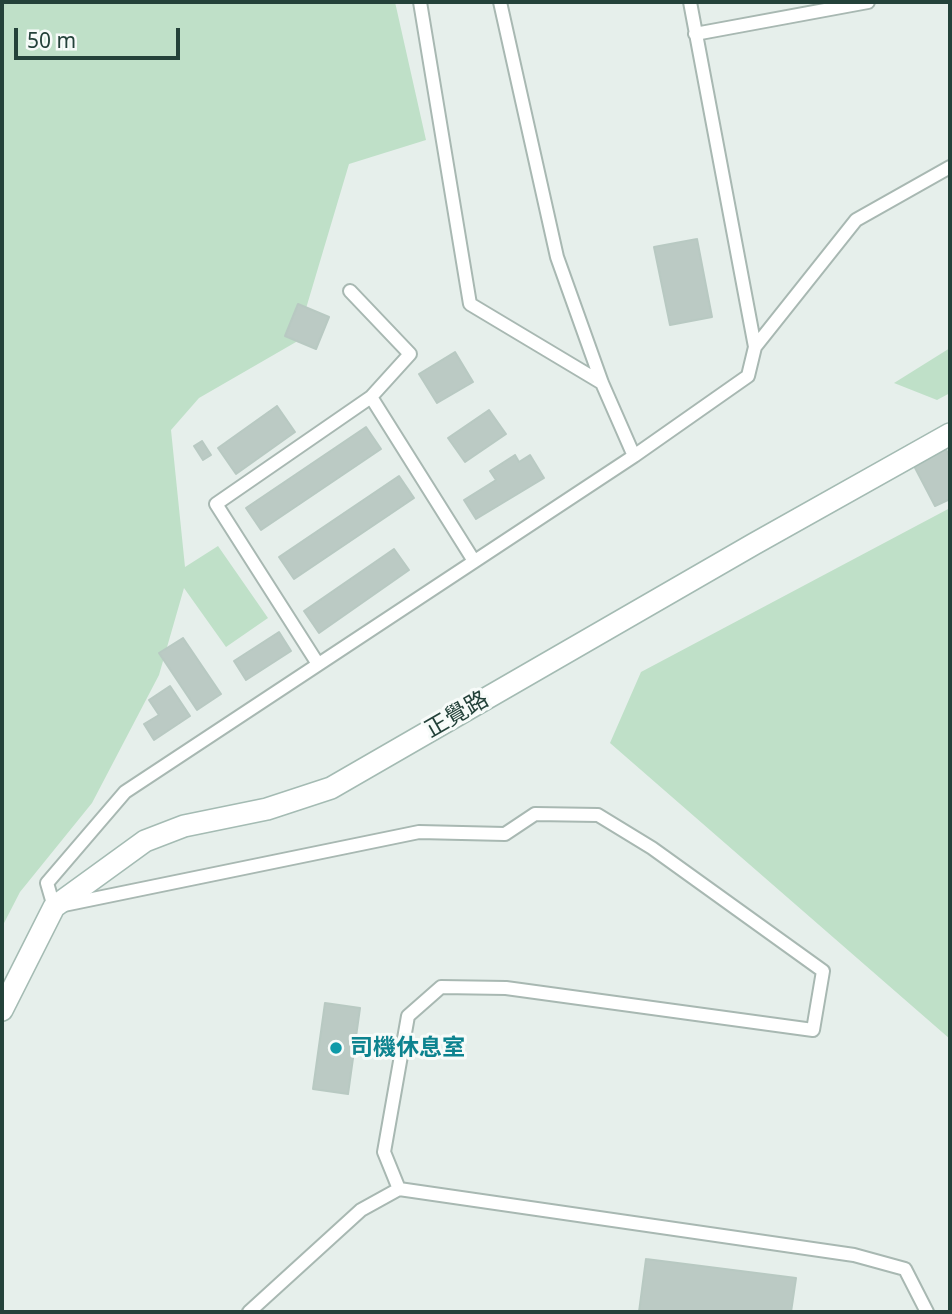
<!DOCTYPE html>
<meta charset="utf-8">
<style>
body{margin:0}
#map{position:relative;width:952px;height:1314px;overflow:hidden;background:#e6efeb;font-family:"Noto Sans",sans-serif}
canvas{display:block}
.frame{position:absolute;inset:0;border:4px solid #24423a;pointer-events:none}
.scale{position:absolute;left:14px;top:28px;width:166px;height:32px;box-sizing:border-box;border:4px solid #24423a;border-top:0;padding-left:9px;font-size:21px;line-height:24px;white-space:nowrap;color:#24423a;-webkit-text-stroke:5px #f7fbf9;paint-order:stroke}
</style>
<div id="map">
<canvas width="952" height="1314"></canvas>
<div class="frame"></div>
<div class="scale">50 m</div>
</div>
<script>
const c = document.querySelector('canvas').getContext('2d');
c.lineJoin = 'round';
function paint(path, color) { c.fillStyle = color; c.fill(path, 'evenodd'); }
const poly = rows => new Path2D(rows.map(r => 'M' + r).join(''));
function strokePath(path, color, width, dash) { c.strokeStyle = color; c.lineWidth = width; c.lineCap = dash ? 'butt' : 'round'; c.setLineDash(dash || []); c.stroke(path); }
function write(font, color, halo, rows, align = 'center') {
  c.font = font + ' "Noto Sans","Noto Sans TC",sans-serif'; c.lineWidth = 6; c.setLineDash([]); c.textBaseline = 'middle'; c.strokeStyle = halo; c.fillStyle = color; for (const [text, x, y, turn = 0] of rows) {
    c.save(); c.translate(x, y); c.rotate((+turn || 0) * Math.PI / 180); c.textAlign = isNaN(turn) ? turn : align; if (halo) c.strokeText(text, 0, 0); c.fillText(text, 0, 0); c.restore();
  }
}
paint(poly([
 [2,2,395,2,426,140,349,164,296,342,199,398,171,430,185,567,218,546,268,618,226,647,184,588,159,675,92,803,20,892,2,927],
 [950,348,950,393,937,400,894,383],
 [950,508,950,1039,610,743,641,672]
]), '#bfe0c8');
const building = poly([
 [697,239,712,317,670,325,654,247,697,239],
 [298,304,329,317,316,349,285,336,298,304],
 [455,352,473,382,437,403,419,374,455,352],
 [277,406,295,432,236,474,218,448,277,406],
 [489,410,506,434,465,462,448,438,489,410],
 [366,427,381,449,261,530,246,508,366,427],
 [202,441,211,455,203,460,194,446,202,441],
 [944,445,950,458,950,499,935,506,912,462,944,445],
 [515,455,519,462,530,455,544,478,476,519,464,500,496,480,490,471,515,455],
 [399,476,414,498,294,579,279,557,399,476],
 [394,549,409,570,319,633,304,611,394,549],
 [279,632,291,651,246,680,234,661,279,632],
 [183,638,221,694,197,710,159,653,183,638],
 [170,686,190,716,154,740,144,724,159,715,149,700,170,686],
 [325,1003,360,1008,348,1094,313,1089,325,1003],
 [646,1259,796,1278,791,1312,639,1312,646,1259]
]);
paint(building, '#bbcac4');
strokePath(building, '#b8c9c2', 2);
const lane = poly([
 [420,2,470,304,602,383],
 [500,2,557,257,602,383,634,456],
 [690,2,755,347],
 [695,34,868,2],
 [350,291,410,354,371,397],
 [318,664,216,504,371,397,474,561],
 [399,1189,384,1152,408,1016,441,987,506,988,813,1030,823,971,652,848,598,815,535,814,505,834,419,832,54,907,47,883,125,792,634,456,748,376,755,347,856,220,950,167],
 [249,1312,361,1210,399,1189,854,1255,905,1269,927,1312]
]);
const secondary = poly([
 [2,1010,54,907,145,841,184,826,267,809,331,788,754,544,950,434]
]);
strokePath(lane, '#a8b8b2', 16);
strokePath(secondary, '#a4bbb3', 24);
strokePath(lane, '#fff', 12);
strokePath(secondary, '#fff', 21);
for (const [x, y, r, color] of [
 [336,1048,7,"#0f9aa8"]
]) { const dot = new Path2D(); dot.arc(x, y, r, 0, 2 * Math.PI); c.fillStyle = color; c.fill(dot); strokePath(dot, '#f7fbf9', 2.5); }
write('23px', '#24423a', '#f7fbf9', [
 ["正覺路",457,715,-30]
]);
write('bold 23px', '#0d838f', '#f7fbf9', [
 ["司機休息室",350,1048]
], 'left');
</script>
